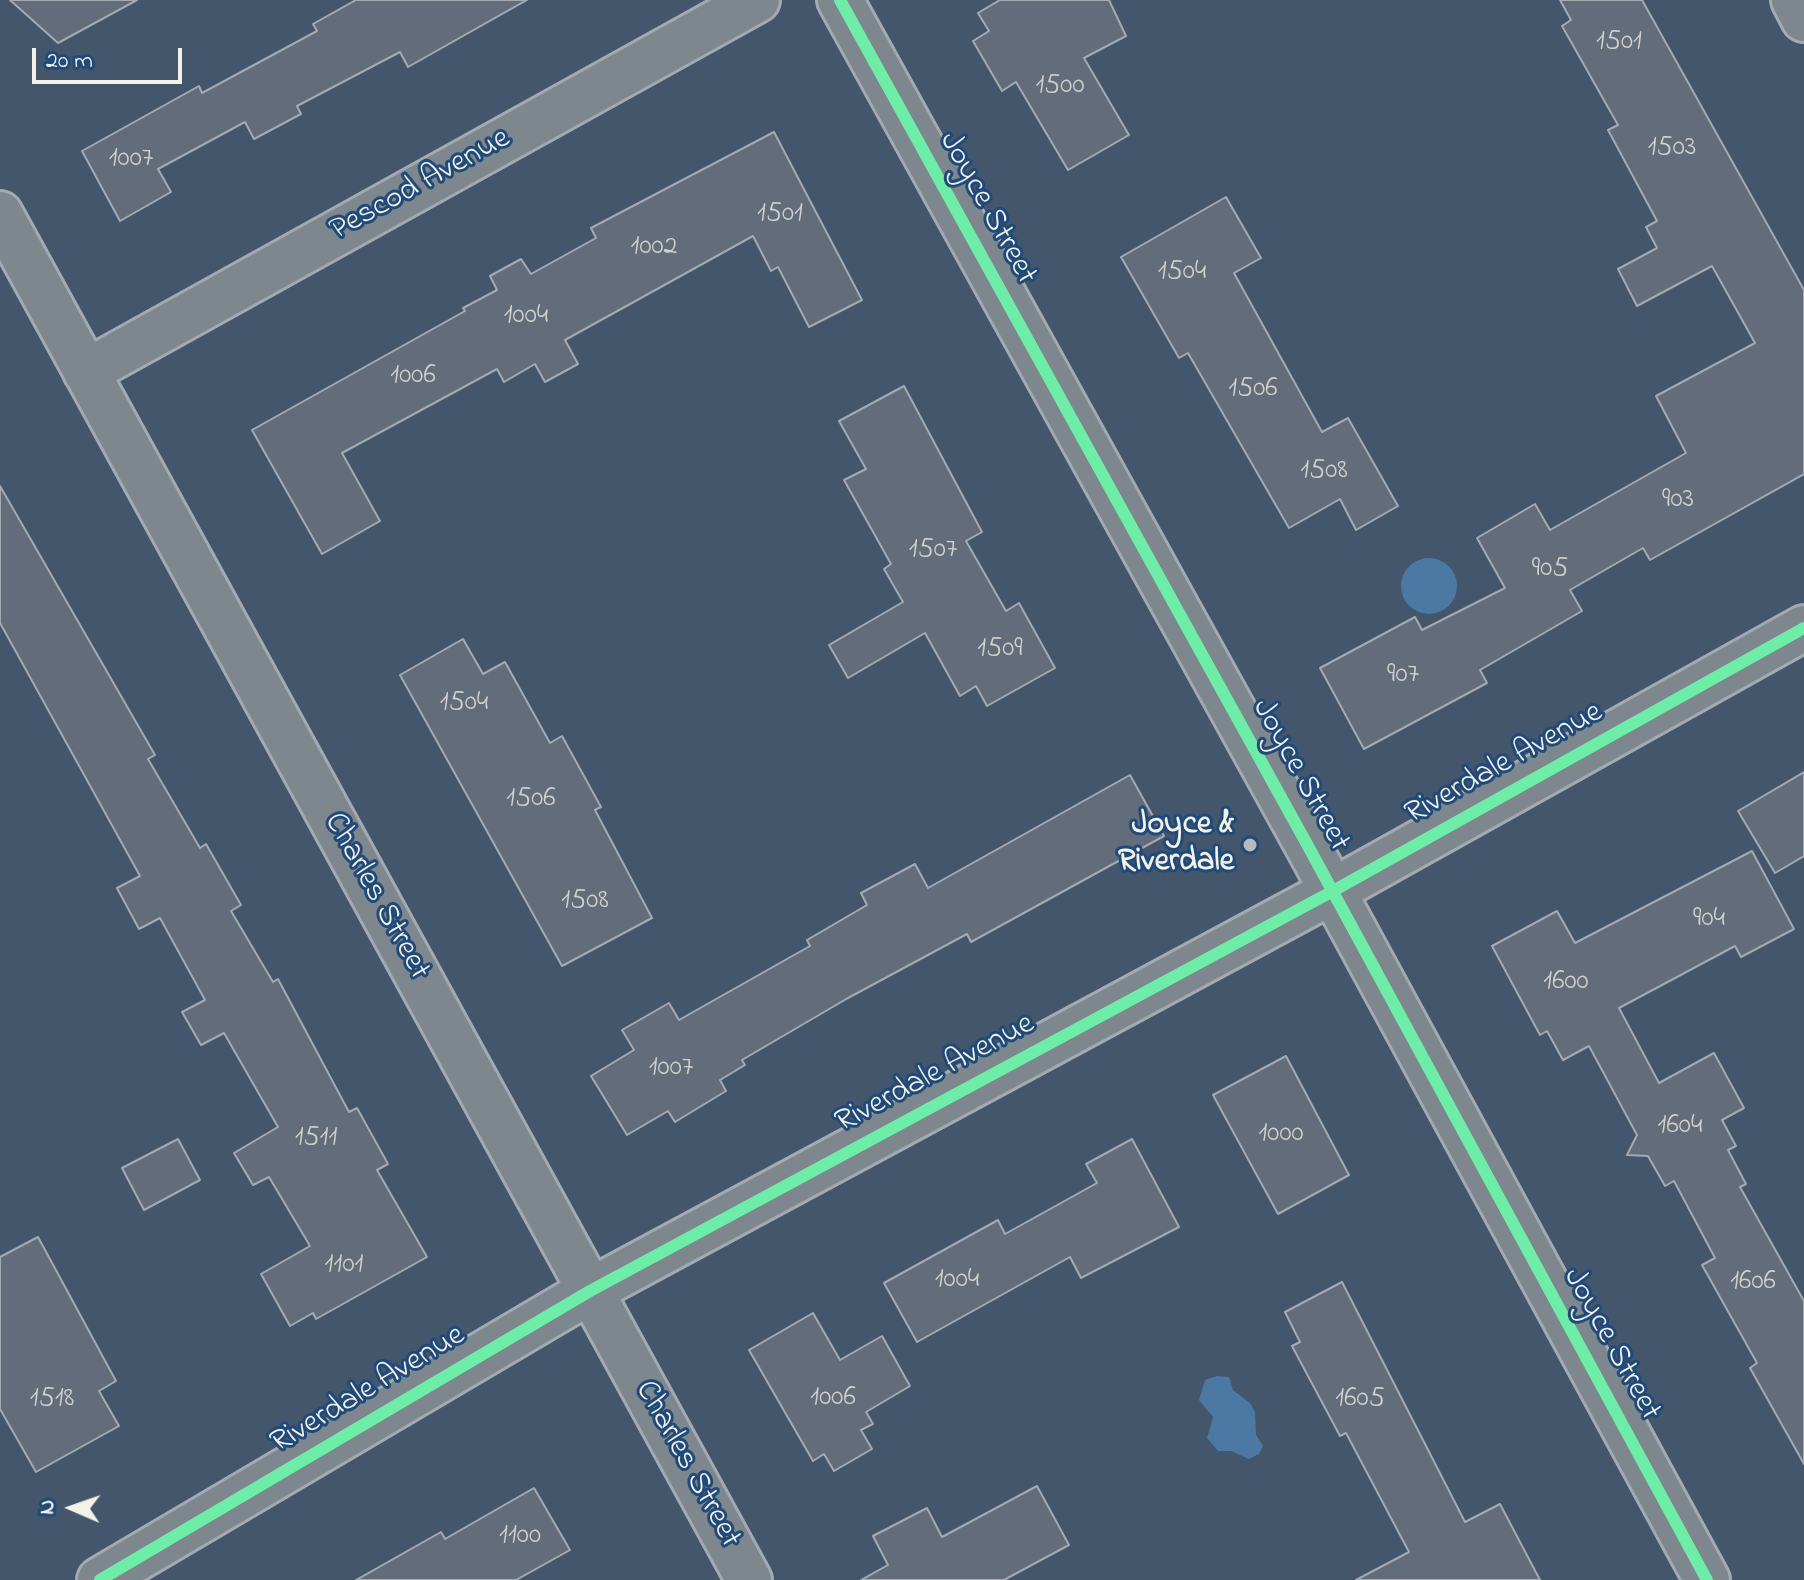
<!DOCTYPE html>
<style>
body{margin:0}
#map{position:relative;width:1804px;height:1580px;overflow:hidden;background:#44566c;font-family:"Indie Flower",sans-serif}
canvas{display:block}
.north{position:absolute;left:32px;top:1468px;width:80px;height:80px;-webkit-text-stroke:6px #1f4a7a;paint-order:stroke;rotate:272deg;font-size:22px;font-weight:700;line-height:32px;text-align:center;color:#f4f1e8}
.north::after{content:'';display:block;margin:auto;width:28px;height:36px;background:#f4f1e8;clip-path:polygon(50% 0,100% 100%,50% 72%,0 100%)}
.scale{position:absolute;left:32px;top:48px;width:150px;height:36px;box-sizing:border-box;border:4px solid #f4f1e8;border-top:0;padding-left:10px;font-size:24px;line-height:28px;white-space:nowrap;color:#f4f1e8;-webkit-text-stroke:6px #1f4a7a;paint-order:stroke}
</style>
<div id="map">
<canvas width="1804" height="1580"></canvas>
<div class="north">N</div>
<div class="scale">20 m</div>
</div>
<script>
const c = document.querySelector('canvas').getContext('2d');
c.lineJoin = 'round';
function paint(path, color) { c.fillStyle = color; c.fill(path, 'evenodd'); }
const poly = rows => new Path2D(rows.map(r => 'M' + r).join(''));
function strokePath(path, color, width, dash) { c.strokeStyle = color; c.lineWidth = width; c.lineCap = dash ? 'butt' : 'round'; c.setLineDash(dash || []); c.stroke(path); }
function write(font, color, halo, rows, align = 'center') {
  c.font = font + ' "Indie Flower",sans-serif'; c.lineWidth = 6; c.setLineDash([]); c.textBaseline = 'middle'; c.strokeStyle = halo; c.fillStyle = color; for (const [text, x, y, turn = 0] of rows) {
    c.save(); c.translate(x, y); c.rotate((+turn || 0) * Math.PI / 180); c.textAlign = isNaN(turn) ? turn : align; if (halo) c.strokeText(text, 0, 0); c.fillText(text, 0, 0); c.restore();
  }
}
paint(poly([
 '1401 586a28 28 0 1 1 56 0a28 28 0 1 1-56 0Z',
 [1217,1376,1229,1377,1233,1390,1250,1403,1255,1412,1256,1435,1263,1446,1259,1454,1249,1459,1231,1451,1218,1451,1207,1438,1213,1417,1199,1400,1205,1380]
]), '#4b79a4');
const building = poly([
 [10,0,137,0,58,43,10,0],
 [356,0,527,0,408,67,400,52,297,106,301,114,254,139,245,122,158,169,171,192,120,221,82,151,199,86,202,93,317,31,313,24,356,0],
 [1000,0,1109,0,1126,36,1084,58,1129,135,1068,170,1016,82,1002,91,973,41,989,31,978,13,1000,0],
 [1560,0,1642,0,1804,290,1804,474,1650,560,1643,548,1570,590,1582,611,1480,670,1487,683,1364,749,1320,668,1415,617,1422,630,1505,588,1477,538,1535,504,1550,530,1686,453,1656,396,1755,343,1712,266,1637,306,1618,269,1657,248,1646,227,1657,221,1608,130,1618,125,1562,26,1571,20,1560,0],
 [774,132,862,300,809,327,778,267,771,271,753,236,565,340,578,364,545,382,535,364,504,382,497,369,342,453,380,521,322,554,252,430,465,311,463,308,497,290,490,276,521,259,531,274,596,238,591,228,774,132],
 [1226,197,1261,258,1234,273,1322,432,1348,418,1398,506,1356,530,1340,499,1289,528,1188,353,1179,358,1121,257,1226,197],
 [904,386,982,532,966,541,1006,611,1019,603,1055,668,987,706,976,686,960,696,925,633,848,678,829,645,903,602,884,569,891,564,844,480,866,469,839,421,904,386],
 [0,486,155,755,148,759,200,848,206,844,241,905,231,911,273,982,278,979,349,1112,357,1108,388,1164,377,1170,427,1257,316,1319,313,1313,290,1326,261,1274,310,1246,269,1177,253,1185,234,1153,278,1127,224,1033,201,1045,182,1012,205,1000,160,918,139,929,117,888,140,876,0,623,0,486],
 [463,639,483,674,505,662,550,743,562,736,601,807,595,810,652,918,562,966,400,675,463,639],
 [1804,772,1804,856,1775,873,1738,811,1804,772],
 [1130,775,1164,836,971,942,967,934,848,998,742,1060,745,1065,720,1080,726,1091,675,1122,668,1111,627,1135,591,1076,634,1050,622,1030,669,1003,679,1020,810,946,807,940,867,905,861,893,915,864,928,888,1130,775],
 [1752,851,1794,929,1741,957,1735,946,1619,1008,1659,1083,1714,1053,1744,1108,1722,1120,1736,1146,1728,1150,1746,1184,1740,1187,1804,1301,1804,1464,1750,1368,1757,1363,1702,1265,1715,1258,1674,1181,1665,1186,1648,1156,1627,1155,1637,1135,1589,1046,1563,1060,1547,1031,1540,1035,1492,946,1557,911,1575,943,1752,851],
 [1286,1056,1349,1175,1278,1214,1213,1095,1286,1056],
 [178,1139,200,1180,144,1210,122,1168,178,1139],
 [1132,1139,1179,1227,1081,1278,1070,1257,917,1342,884,1283,998,1220,1005,1234,1097,1183,1086,1164,1132,1139],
 [38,1237,116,1381,99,1391,119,1426,36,1472,0,1409,0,1257,38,1237],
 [1342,1282,1465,1522,1500,1504,1540,1580,1356,1580,1409,1552,1346,1433,1340,1436,1292,1346,1300,1342,1285,1312,1342,1282],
 [813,1313,840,1360,882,1336,910,1386,866,1412,873,1424,861,1430,872,1449,834,1471,824,1454,813,1461,749,1350,813,1313],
 [1037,1486,1069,1545,1004,1580,861,1580,888,1565,873,1536,927,1508,942,1537,1037,1486],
 [534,1488,570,1550,516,1580,356,1580,441,1532,445,1539,534,1488]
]);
paint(building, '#636c7a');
strokePath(building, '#a3aab2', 2);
const street = poly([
 [840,0,1308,846,1707,1580],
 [1794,0,1804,19],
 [0,214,749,1580],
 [86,372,757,0]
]);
const secondary = poly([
 [100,1580,590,1291,1333,891,1804,628]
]);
strokePath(street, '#a3aab2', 50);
strokePath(secondary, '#a3aab2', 50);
strokePath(street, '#7e878e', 44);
strokePath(secondary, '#7e878e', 44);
strokePath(poly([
 [840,0,1308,846,1707,1580],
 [100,1580,590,1291,1333,891,1804,628]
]), '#6deda7', 12);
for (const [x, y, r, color] of [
 [1250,845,8,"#b6bbbd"]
]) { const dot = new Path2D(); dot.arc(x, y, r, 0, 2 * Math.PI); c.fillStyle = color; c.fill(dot); strokePath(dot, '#1f4a7a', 3); }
write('28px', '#d0d0cc', null, [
 ["1501",1619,43],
 ["1500",1060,87],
 ["1503",1672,149],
 ["1007",131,160],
 ["1501",780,215],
 ["1002",654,248],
 ["1504",1182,273],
 ["1004",526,317],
 ["1006",413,377],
 ["1506",1253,390],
 ["1508",1324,472],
 ["903",1678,501],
 ["1507",933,551],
 ["905",1550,570],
 ["1509",1000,650],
 ["907",1403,676],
 ["1504",464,704],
 ["1506",531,800],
 ["1508",585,902],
 ["904",1709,920],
 ["1600",1566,983],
 ["1007",671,1069],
 ["1604",1680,1127],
 ["1000",1281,1135],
 ["1511",316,1139],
 ["1101",344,1266],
 ["1004",957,1281],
 ["1606",1753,1283],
 ["1006",833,1399],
 ["1518",52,1400],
 ["1605",1360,1400],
 ["1100",520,1537]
]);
write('32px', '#f4f1e8', '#1f4a7a', [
 ["Pescod Avenue",421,186,-29],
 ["Joyce Street",986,209,61],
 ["Riverdale Avenue",1505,765,-29],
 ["Joyce Street",1299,776,61],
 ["Charles Street",375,897,61],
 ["Riverdale Avenue",936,1075,-28],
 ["Joyce Street",1610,1345,61],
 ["Riverdale Avenue",369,1391,-31],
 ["Charles Street",686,1465,61]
]);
write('bold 32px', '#f4f1e8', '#1f4a7a', [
 ["Joyce &",1234,827],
 ["Riverdale",1234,864]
], 'right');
</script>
